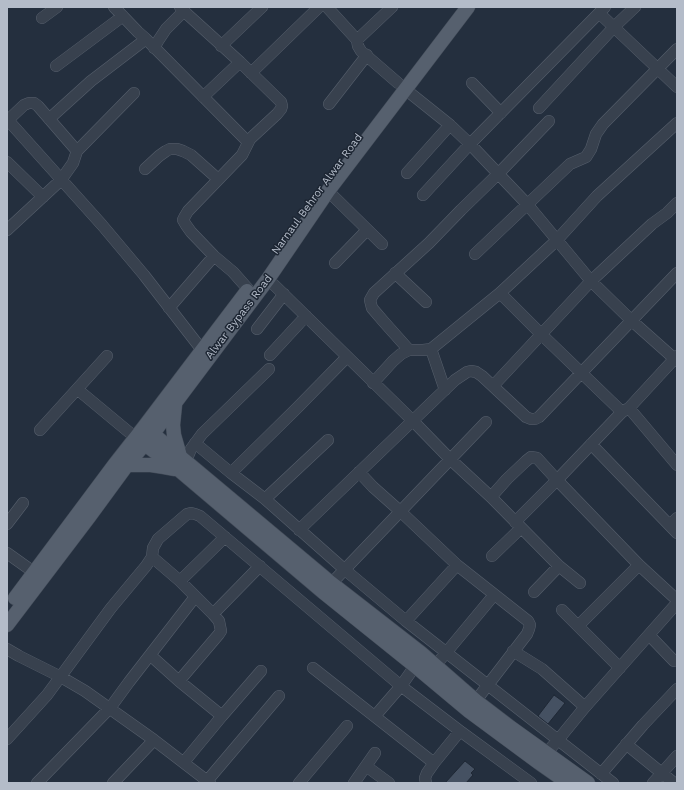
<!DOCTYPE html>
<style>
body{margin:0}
#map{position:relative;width:684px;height:790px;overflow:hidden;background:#242f3e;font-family:"Work Sans",sans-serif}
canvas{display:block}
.frame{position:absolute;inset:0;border:8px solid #b4bcc9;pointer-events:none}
</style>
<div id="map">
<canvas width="684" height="790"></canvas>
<div class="frame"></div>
</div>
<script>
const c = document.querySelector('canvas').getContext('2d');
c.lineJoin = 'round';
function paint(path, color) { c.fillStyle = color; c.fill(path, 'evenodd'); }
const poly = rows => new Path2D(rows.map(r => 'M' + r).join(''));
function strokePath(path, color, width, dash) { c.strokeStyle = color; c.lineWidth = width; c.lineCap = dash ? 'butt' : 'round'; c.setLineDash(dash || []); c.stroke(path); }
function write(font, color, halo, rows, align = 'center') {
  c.font = font + ' "Work Sans",sans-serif'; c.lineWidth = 3; c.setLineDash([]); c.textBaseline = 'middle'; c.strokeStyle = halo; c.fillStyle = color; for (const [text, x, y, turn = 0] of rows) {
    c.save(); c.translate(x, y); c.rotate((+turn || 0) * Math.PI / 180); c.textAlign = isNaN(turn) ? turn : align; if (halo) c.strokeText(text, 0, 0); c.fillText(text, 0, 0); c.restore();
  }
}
const building = poly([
 [554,695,565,703,548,724,538,716,554,695],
 [465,761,475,769,471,773,473,775,466,783,445,783,465,761]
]);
paint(building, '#455162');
strokePath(building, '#1f2835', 1);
const minor = poly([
 [114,7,138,32,146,39,248,142],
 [180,7,187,14,240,62,281,102,282,106,281,109,277,114,250,139,242,155,188,211,185,216,183,220,186,225,191,232,214,256,233,272,248,289],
 [327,7,357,40],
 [392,7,357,40,358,46,361,51,398,83],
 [599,13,677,87],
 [42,18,57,7],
 [221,46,262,7],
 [154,48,158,41,166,29,184,11],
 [56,66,123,16],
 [251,73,319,7],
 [472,83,501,113],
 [405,89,450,125,470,144,527,204,591,281,632,321,677,361],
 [203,97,240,62],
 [329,104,367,55],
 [539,108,614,27,635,7],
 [7,119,102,225,144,275,202,350],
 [49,119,91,81,146,39],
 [7,121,24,105,29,103,34,103,38,106,77,151],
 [7,162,43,197],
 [145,169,159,156,166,151,170,149,177,149,183,151,191,155,218,179],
 [407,173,450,125],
 [328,191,382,244],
 [423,195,470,144,605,7],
 [7,230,61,180,73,163,77,151,134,93],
 [475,254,570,164,586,157,591,149,596,134,603,124,677,49],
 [335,263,367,230],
 [395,273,426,302],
 [268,279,413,421,450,459,491,497,559,566,580,583],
 [500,293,541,334,622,412],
 [169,308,214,256],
 [257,329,284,294],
 [431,349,445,390],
 [409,350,384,322,372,308,370,300,374,293,429,243,461,210,499,173,549,121],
 [270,355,306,316],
 [373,383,393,361,401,354,409,350,423,350,431,349,436,345,500,293,557,240,597,196,677,123],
 [493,386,591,281,652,224,667,213,677,203],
 [77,389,136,438],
 [629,408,677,465],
 [40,430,107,356],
 [195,443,231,473,265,499,344,569,406,621,613,783],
 [591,444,677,533],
 [186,461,191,449,202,434,269,369],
 [359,472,373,487,400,511,457,565,528,621,530,625,529,629,527,634,471,707],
 [231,473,297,408,347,357],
 [491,497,507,479,526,461,531,457,537,458,557,480,639,565,677,600],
 [265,499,328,440],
 [515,522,557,480,622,412,629,408,677,356],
 [7,524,23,503],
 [670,525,677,518],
 [299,530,455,380,467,372,471,371,476,372,482,376,526,417,531,419,535,419,539,417,677,273],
 [7,553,35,573],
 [492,556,521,528],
 [152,557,180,581,213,614,219,621,221,631,219,634,179,681],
 [180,581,225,537],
 [326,589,486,422],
 [534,592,559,566],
 [562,610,620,668],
 [213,614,260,566],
 [406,621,457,565],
 [578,626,639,565],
 [649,635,674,661],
 [7,649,19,656,61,677,85,691,154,740,210,783],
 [513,651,542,669,585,707],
 [150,655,179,681,222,716],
 [435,666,494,595],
 [313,668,434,763],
 [375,716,401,686,415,666],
 [7,739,47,695,111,608,146,566,152,557,153,548,158,539,187,514,191,513,195,514,200,516,401,686,460,731,531,783],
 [626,744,674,783],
 [541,759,558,740,585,707,677,603],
 [184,762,222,716,261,671],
 [366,766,389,783],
 [601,774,643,725,677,689],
 [207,781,279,696],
 [37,783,110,708,129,682,195,597],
 [113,783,154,740],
 [299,783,347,726],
 [354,783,375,753],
 [426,783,425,778,427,773,434,763,460,731],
 [653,783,677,756]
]);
const major = poly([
 [175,405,173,425,174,435,180,456],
 [146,428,331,583,421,653,476,701,510,727,588,783],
 [138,439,179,470,323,592,415,666,469,711,538,762,568,783],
 [127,465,151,465,164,467,175,469],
 [15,598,115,464,144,427,247,291],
 [7,625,89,517,127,465,153,434,175,403,268,279,328,191,468,7]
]);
strokePath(minor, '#565f6c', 12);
strokePath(major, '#414a57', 15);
strokePath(minor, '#38414e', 11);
strokePath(major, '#56606e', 14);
write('11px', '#b4bcc9', '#1d2633', [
 ["Narnaul Behror Alwar Road",317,194,-54],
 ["Alwar Bypass Road",239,317,-53]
]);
</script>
